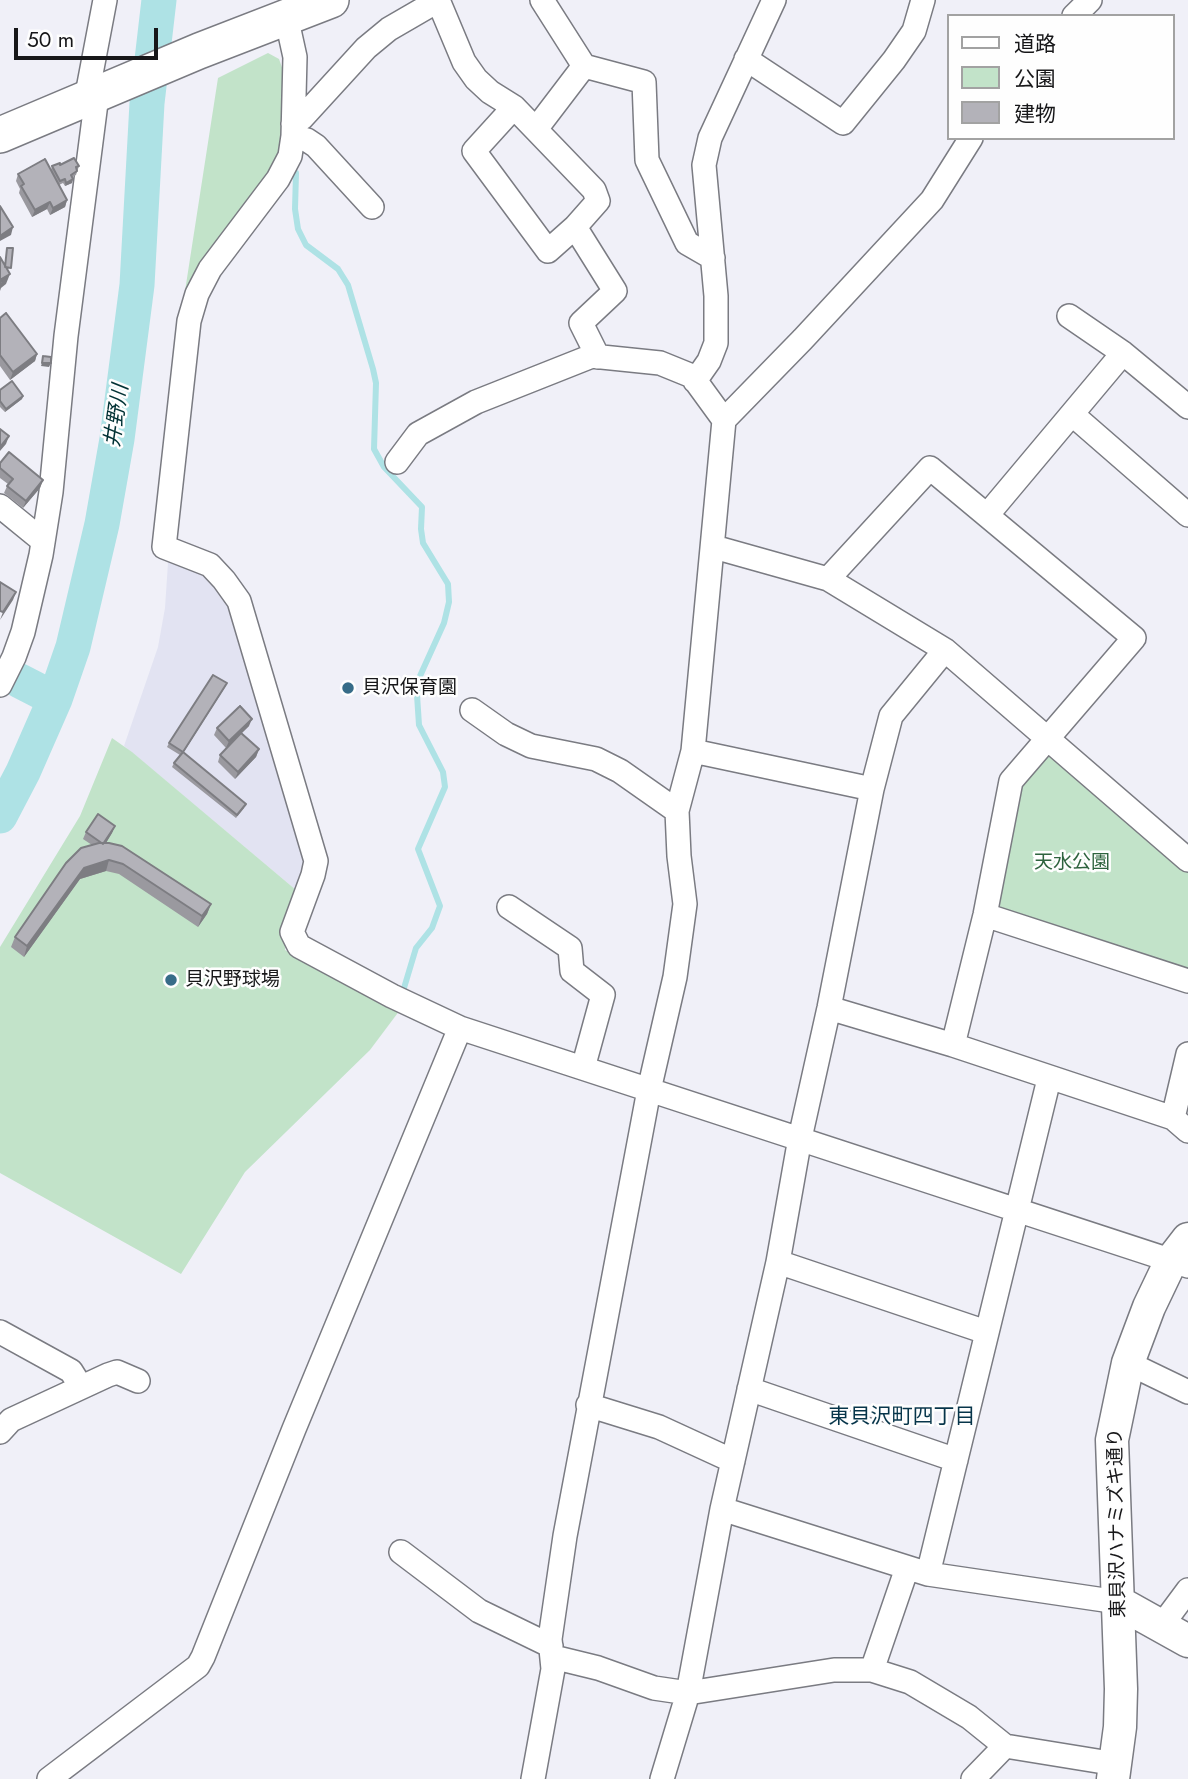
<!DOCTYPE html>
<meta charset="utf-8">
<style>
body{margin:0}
#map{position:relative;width:1188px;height:1779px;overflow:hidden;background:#f0f0f8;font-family:Jost,"Noto Sans JP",sans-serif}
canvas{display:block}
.legend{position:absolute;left:947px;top:14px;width:228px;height:126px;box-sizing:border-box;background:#fefefe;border:2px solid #a2a2a2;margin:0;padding:9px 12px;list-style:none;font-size:21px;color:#171719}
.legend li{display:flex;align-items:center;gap:14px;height:35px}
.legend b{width:35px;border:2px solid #a2a2a2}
.scale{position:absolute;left:14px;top:28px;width:144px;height:32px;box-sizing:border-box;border:4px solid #171719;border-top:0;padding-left:9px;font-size:21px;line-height:24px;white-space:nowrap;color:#171719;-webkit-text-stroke:5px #fefefe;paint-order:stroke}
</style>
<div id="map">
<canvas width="1188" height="1779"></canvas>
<ul class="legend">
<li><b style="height:9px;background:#fff"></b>道路</li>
<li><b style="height:19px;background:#c2e3c9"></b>公園</li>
<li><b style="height:19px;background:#b3b2b9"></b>建物</li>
</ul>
<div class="scale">50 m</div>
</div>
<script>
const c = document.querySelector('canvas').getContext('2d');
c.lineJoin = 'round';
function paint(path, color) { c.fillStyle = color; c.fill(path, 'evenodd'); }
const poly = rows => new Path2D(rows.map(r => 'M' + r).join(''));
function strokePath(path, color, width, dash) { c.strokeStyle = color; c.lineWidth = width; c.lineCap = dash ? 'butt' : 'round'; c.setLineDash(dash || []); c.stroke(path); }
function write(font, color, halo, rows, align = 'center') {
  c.font = font + ' Jost,"Noto Sans JP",sans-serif'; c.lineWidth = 5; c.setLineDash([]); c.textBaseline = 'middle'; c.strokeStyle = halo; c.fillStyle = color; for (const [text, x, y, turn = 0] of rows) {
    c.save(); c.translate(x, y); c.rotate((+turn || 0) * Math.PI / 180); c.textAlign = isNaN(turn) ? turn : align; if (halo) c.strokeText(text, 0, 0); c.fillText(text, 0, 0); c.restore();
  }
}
paint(poly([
 [171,558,210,574,227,591,310,860,296,890,124,746,158,647,165,608,168,563]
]), '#e2e3f2');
paint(poly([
 [268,53,279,59,285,76,285,131,278,163,191,290,185,291,218,78],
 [112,738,132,752,296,890,285,950,400,1010,370,1050,245,1172,181,1274,0,1173,0,947,80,816],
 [1045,754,1051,754,1188,872,1188,973,998,911,993,902,1016,793]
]), '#c2e3c9');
strokePath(poly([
 [296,173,295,209,298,229,306,245,338,269,348,285,373,369,376,383,374,449,384,467,422,507,421,529,423,543,448,584,449,602,444,623,420,676,417,695,419,725,443,772,445,787,418,849,440,906,432,928,416,948,404,988]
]), '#aee2e5', 6);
strokePath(poly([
 [20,681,55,699],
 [0,816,23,772,55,699,73,647,102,524,117,439,137,285,147,103,159,0]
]), '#aee2e5', 35);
const street = poly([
 [438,0,464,62,476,79,490,92,514,107,594,190,598,201,575,227,548,251,474,151,514,107],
 [542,0,584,66,644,82,647,160,687,243,713,258],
 [286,16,295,57,293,136,290,156,278,179,210,269,197,294,189,321,164,547,210,565,224,580,239,601,316,861,313,875,292,932,299,946,392,996,460,1028,1188,1266],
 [1074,16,1090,0],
 [746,59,843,123,894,60,914,31,923,0],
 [86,100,105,0],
 [293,124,302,118,366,48,389,29,439,0],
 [536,129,584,66],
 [293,136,307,140,316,146,372,207],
 [575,227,615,291,581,323,598,357],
 [1069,316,1123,353,1188,407],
 [695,381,709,361,716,343,716,296,704,165,710,138,774,0],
 [1073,415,1188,515],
 [397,462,418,434,476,402,592,356,660,363,692,376,724,420],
 [0,506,43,541],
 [988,514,1123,353],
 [714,547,828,579,945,650,1188,860],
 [828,579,930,468,1134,638,1011,781,985,915,953,1045],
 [0,685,14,657,23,632,41,555,51,492,66,336,97,95],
 [472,710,506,734,531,746,596,759,620,771,677,811],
 [693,751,872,789],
 [509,907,570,948,572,971,603,995,583,1068],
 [985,915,1188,981],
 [829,1008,953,1045,1173,1118,1188,1131],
 [1173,1118,1188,1054],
 [778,1262,986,1332],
 [0,1332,71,1371,81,1387],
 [1128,1363,1188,1392],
 [749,1389,956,1460],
 [588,1405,659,1427,733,1461],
 [0,1432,11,1420,108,1375,117,1372,138,1381],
 [722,1509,928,1574,1118,1602],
 [401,1552,479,1611,551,1646],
 [928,1574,1049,1079],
 [1162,1625,1188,1590],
 [553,1657,598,1668,654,1688,688,1693,834,1670,872,1670,910,1682,969,1717,1005,1746,1116,1764],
 [872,1670,907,1568],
 [49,1779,198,1666,203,1657,294,1429,460,1028],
 [533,1779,553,1669,550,1639,565,1536,649,1090,675,977,685,904,679,856,677,811,693,751,724,420,803,339,932,200,971,138],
 [662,1779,688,1693,722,1509,778,1262,800,1138,829,1008,872,789,891,716,945,650],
 [973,1779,1005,1746]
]);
const secondary = poly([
 [1118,1602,1188,1641],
 [1113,1779,1120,1727,1121,1689,1112,1440,1128,1363,1149,1307,1171,1261,1188,1239]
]);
const primary = poly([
 [0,135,199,51,331,0]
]);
strokePath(street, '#7a7b82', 26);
strokePath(secondary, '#7a7b82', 35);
strokePath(primary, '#7a7b82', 38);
strokePath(street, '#fff', 23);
strokePath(secondary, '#fff', 32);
strokePath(primary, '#fff', 35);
paint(poly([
 [60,165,79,166,76,175,72,177,73,179,72,183,65,186,63,183,59,185,67,200,65,207,50,215,47,209,32,217,19,193,20,189,16,181,18,174,51,170,52,166],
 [0,318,37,354,35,361,10,380,0,366],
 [0,390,23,396,22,399,5,412,0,407],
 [0,463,43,480,40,488,23,508,4,493,8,484,0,478],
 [225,687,183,753,244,808,236,818,172,767,174,763,180,755,167,747,169,743],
 [249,726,242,733,259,749,256,757,235,779,218,762,220,755,234,741,226,748,214,735,217,728],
 [115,826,112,833,106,843,211,904,207,914,198,927,119,874,106,871,80,879,24,957,11,947,15,937,92,845,83,839,86,832]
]), '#9a999f');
paint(poly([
 [73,179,72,183,65,186,66,183],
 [67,200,65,207,50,215,53,208],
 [50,202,47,209,32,217,35,210],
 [13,227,11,235,0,241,0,236],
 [10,274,6,284,1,288,0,291,0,280],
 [37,354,35,361,10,380,13,372],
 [42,363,51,363,49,367,41,366],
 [23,396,22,399,5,412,6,409],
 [9,436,6,444,0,451,0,447],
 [43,480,40,488,23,508,26,501],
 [16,592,13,600,0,620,3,612],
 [227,683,225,687,181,756,183,752],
 [252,719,249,726,226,748,229,741],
 [259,749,256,757,235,779,238,772],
 [115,826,112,833,101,851,103,844],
 [109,860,106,871,80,879,24,957,27,946,84,868],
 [211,904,207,914,198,927,202,916]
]), '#7d7d82');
const building = poly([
 [74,158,79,166,76,167,77,171,71,175,73,179,66,183,65,179,60,181,52,166,60,163,60,165,74,158],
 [45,159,67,200,53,208,50,202,35,210,21,186,24,184,18,174,45,159],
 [0,206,13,227,0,236,0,206],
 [7,248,13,248,11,268,5,267,7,248],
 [0,257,10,274,0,280,3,283,0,285,0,257],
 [6,313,37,354,13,372,0,355,0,318,6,313],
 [43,356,51,357,51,363,42,363,43,356],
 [12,381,23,396,6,409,0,401,0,390,12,381],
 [0,429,9,436,0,447,0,429],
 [9,452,43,480,26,501,7,486,13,479,0,468,0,463,9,452],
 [0,582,16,592,3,612,0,611,0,582],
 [213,675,227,683,183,752,169,743,213,675],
 [240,706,252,719,229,741,217,728,240,706],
 [241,733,259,749,238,772,220,755,241,733],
 [183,752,246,804,237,815,174,763,183,752],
 [98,814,115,826,103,844,86,832,98,814],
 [99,843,109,843,122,846,211,904,202,916,123,864,109,860,84,868,27,946,15,937,66,863,81,848,99,843]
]);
paint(building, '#b3b2b9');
strokePath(building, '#7d7d82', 2);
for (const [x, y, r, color] of [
 [348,688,7,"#376c88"],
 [171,980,7,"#376c88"]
]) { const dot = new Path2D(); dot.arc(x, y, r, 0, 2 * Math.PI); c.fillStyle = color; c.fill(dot); strokePath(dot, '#fefefe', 2.5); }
write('19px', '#171719', '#fefefe', [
 ["貝沢保育園",362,688],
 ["貝沢野球場",185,980]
], 'left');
write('19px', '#2e633e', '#fefefe', [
 ["天水公園",1072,863]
]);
write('19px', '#171719', '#fefefe', [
 ["東貝沢ハナミズキ通り",1118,1523,-91]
]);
write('italic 21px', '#003134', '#fefefe', [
 ["井野川",118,416,-82]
]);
write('21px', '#07354a', '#fefefe', [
 ["東貝沢町四丁目",902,1418]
]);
</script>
